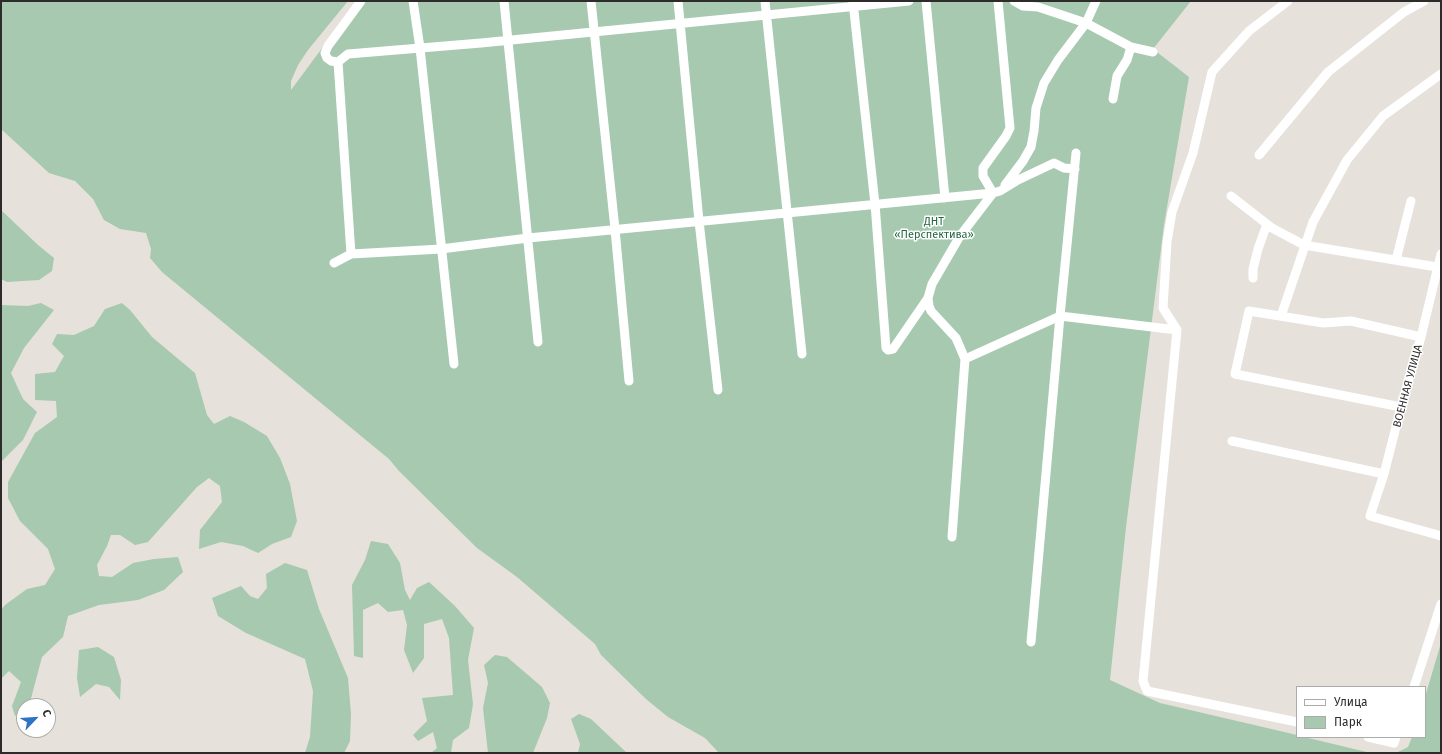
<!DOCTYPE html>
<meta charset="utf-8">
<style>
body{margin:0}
#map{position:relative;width:1442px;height:754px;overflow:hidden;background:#e6e1da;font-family:"Fira Sans",sans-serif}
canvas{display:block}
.frame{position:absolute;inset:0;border:2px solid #2e2c2a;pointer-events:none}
.legend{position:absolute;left:1296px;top:686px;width:130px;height:52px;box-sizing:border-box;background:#fff;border:1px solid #ababaa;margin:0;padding:5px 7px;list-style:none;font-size:12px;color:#2e2c2a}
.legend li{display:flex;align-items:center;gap:8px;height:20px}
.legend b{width:20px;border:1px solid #ababaa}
.north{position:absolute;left:16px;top:698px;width:40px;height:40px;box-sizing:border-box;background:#fff;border:1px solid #ababaa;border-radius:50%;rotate:65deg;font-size:11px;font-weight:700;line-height:16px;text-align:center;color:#2e2c2a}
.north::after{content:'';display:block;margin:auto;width:14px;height:18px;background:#2c73c4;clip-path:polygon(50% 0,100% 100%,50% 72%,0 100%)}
</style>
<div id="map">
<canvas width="1442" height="754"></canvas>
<div class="frame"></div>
<ul class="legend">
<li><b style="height:5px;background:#fff"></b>Улица</li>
<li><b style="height:11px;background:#a6c9b0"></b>Парк</li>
</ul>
<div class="north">С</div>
</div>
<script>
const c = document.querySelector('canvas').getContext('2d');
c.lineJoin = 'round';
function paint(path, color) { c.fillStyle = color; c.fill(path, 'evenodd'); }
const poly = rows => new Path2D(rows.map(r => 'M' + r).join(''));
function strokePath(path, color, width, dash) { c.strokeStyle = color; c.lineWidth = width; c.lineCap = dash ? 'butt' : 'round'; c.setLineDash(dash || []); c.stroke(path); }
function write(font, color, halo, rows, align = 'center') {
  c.font = font + ' "Fira Sans",sans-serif'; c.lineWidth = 3; c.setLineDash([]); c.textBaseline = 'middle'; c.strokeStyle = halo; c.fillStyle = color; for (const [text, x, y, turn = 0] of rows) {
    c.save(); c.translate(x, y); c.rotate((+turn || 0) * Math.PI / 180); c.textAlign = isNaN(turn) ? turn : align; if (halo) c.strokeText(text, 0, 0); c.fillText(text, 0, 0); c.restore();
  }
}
paint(poly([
 [1,1,348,1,308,50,298,65,291,81,291,90,357,1,1191,1,1153,49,1189,77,1164,225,1126,527,1110,680,1160,703,1297,735,1297,737,1304,737,1371,753,719,753,705,738,668,717,646,699,601,655,595,644,517,577,477,548,399,471,389,459,162,272,150,258,151,249,146,233,120,229,104,220,93,199,75,181,49,173,1,129],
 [1,210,38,245,54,258,52,271,39,280,7,282,1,279],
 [41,303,54,310,24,348,11,373,23,399,37,412,23,440,1,462,1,305,28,306],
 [122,303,130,310,152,337,195,373,207,415,214,424,230,416,244,422,267,436,280,458,290,484,297,521,291,537,272,544,258,553,243,546,221,542,199,549,200,530,222,502,220,486,209,478,197,487,148,542,135,545,120,535,111,535,107,546,97,565,99,576,112,577,133,563,154,559,178,557,183,572,164,590,138,600,99,605,68,616,63,637,42,657,29,706,24,706,24,711,15,716,12,706,21,682,9,671,1,679,1,610,5,605,27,589,45,585,55,569,48,549,20,521,8,498,8,482,35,433,57,417,56,401,35,400,35,374,55,372,64,356,52,344,57,334,74,335,94,326,105,309],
 [371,541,388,544,400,563,405,590,410,600,417,588,429,582,455,606,474,628,468,660,473,704,469,728,453,740,451,753,431,753,437,748,433,732,418,741,413,735,427,721,422,698,453,695,449,638,442,619,424,624,424,658,413,673,404,650,407,625,403,610,388,612,378,603,363,610,363,658,354,656,352,585,365,560],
 [285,563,307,570,319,609,348,678,351,714,350,741,344,753,305,753,310,737,313,691,305,659,246,633,218,616,212,598,241,586,250,596,258,599,267,588,266,574],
 [1441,643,1441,753,1396,753,1408,747,1412,737,1425,737,1425,697],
 [98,647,114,657,121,680,120,700,109,687,96,684,80,697,77,678,79,650],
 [495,655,507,657,542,687,550,703,547,718,533,753,488,753,483,708,488,683,484,665],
 [579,714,591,719,627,753,578,753,580,744,571,719]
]), '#a6c9b0');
strokePath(poly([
 [413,1,420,48,454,364],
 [504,1,538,342],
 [591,1,615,229,629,381],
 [678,1,699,221,718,390],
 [765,1,802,354],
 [926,1,945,198],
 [1014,1,1023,6,1038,7,1086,23,1131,47,1153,52],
 [1288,1,1249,31,1212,72,1193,153,1172,212,1167,242,1163,308,1177,330,1143,681,1147,691,1297,722],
 [853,2,875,204,886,348,888,350,893,349,928,298],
 [338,62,331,61,327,58,325,53,328,46,361,1],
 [1113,99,1117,76,1127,60,1131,47],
 [1259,155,1328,72,1404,12,1424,1],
 [1005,185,1023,161,1031,147,1034,131,1036,108,1044,83,1058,60,1086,23,1096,1],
 [1231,196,1272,228,1304,245,1437,267],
 [351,254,338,62,348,54,481,43,909,1],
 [1441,254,1421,337,1401,407,1384,474,1370,516,1441,536],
 [1396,260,1411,201],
 [334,263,351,254,441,249,528,238,993,193,1000,191,1018,180,1054,163,1064,168,1075,169],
 [1253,278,1253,269,1258,249,1267,224],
 [1281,316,1313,222,1347,160,1383,116,1441,74],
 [965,359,1060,316,1177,330],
 [1401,407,1235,374,1249,311,1323,323,1351,321,1421,337],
 [1232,441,1384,474],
 [952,537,965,359,956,338,931,311,929,306,928,298,932,284,960,236,993,193,983,176,983,168,1006,136,1010,128,998,1],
 [1031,642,1060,316,1076,153],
 [1414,687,1441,604],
 [1368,737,1394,743,1396,737]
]), '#fff', 9);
write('11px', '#236640', '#fff', [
 ["ДНТ",934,222],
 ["«Перспектива»",934,235]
]);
write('11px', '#2e2c2a', '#fff', [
 ["ВОЕННАЯ УЛИЦА",1408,386,-75]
]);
</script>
